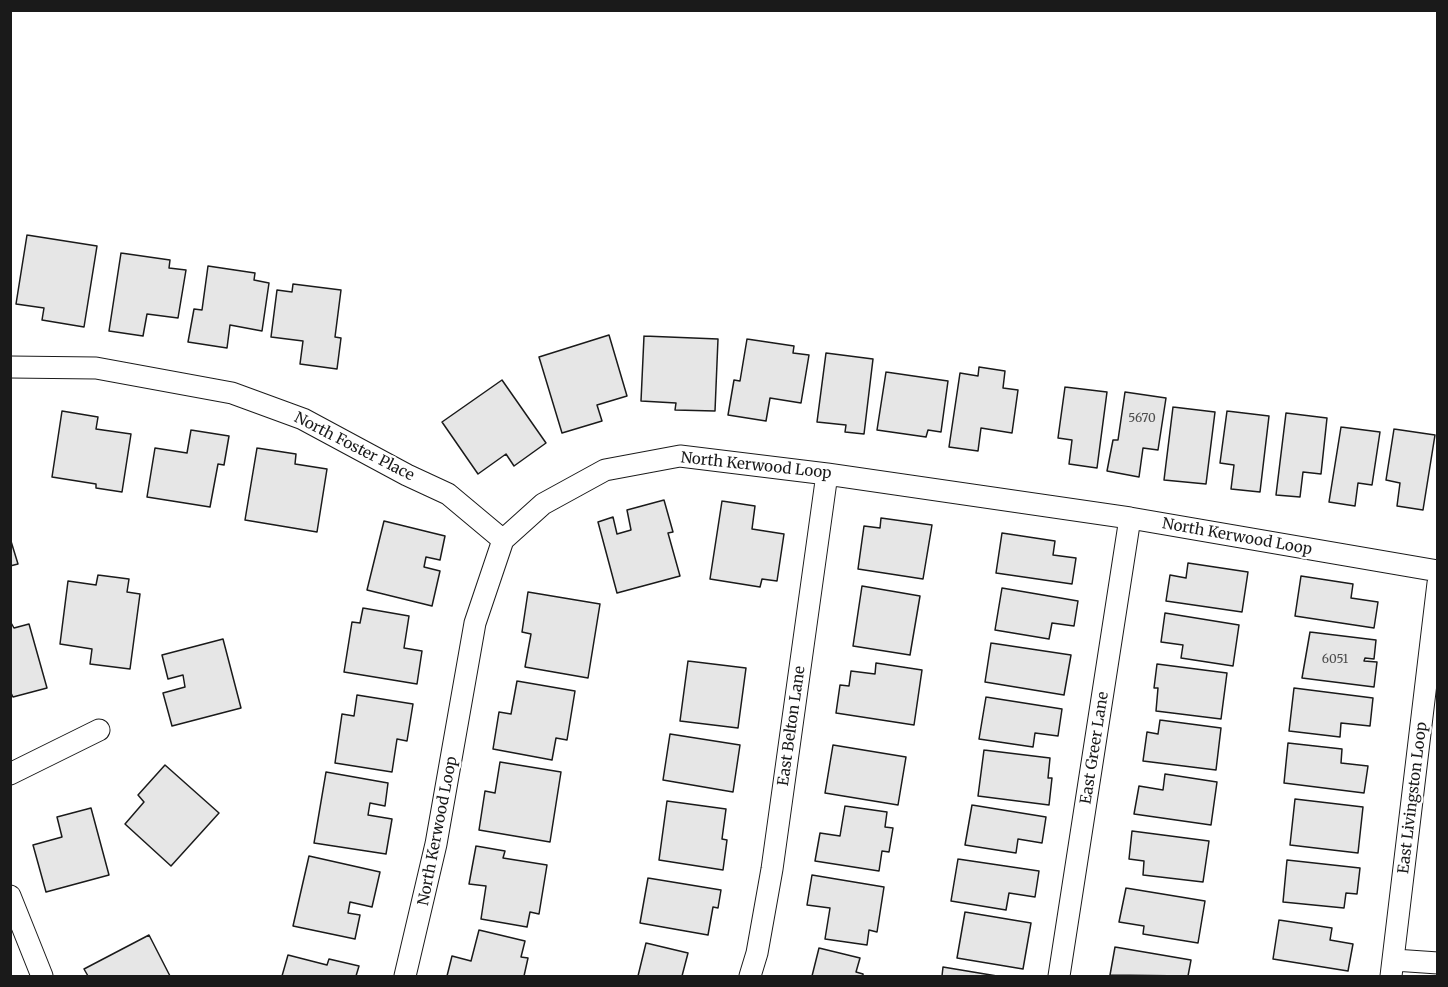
<!DOCTYPE html>
<style>
body{margin:0}
#map{position:relative;width:1448px;height:987px;overflow:hidden;background:#fff;font-family:Merriweather,serif}
canvas{display:block}
.frame{position:absolute;inset:0;border:12px solid #1a1a1a;pointer-events:none}
</style>
<div id="map">
<canvas width="1448" height="987"></canvas>
<div class="frame"></div>
</div>
<script>
const c = document.querySelector('canvas').getContext('2d');
c.lineJoin = 'round';
function paint(path, color) { c.fillStyle = color; c.fill(path, 'evenodd'); }
const poly = rows => new Path2D(rows.map(r => 'M' + r).join(''));
function strokePath(path, color, width, dash) { c.strokeStyle = color; c.lineWidth = width; c.lineCap = dash ? 'butt' : 'round'; c.setLineDash(dash || []); c.stroke(path); }
function write(font, color, halo, rows, align = 'center') {
  c.font = font + ' Merriweather,serif'; c.lineWidth = 4.5; c.setLineDash([]); c.textBaseline = 'middle'; c.strokeStyle = halo; c.fillStyle = color; for (const [text, x, y, turn = 0] of rows) {
    c.save(); c.translate(x, y); c.rotate((+turn || 0) * Math.PI / 180); c.textAlign = isNaN(turn) ? turn : align; if (halo) c.strokeText(text, 0, 0); c.fillText(text, 0, 0); c.restore();
  }
}
const building = poly([
 [27,235,97,246,84,327,42,320,44,308,16,304,27,235],
 [121,253,170,260,169,268,186,270,178,318,147,314,143,336,109,331,121,253],
 [208,266,255,273,254,280,269,283,262,331,230,325,227,348,188,342,194,309,202,310,208,266],
 [293,284,341,290,335,337,341,338,337,369,300,364,303,341,271,337,277,290,292,292,293,284],
 [609,335,627,396,597,405,602,421,562,433,539,357,609,335],
 [644,336,718,339,715,411,675,410,676,403,641,401,644,336],
 [747,339,794,346,793,353,809,355,801,403,770,398,766,421,728,415,734,380,740,381,747,339],
 [826,353,873,359,864,434,845,432,846,425,817,422,826,353],
 [979,367,1005,371,1003,388,1018,390,1012,433,981,428,978,451,949,447,960,373,978,376,979,367],
 [886,372,948,381,941,432,928,430,926,437,877,430,886,372],
 [502,380,546,443,514,466,506,454,478,474,442,422,502,380],
 [1065,387,1107,392,1097,468,1069,464,1072,440,1058,438,1065,387],
 [1125,392,1166,398,1158,450,1143,448,1139,477,1107,471,1113,440,1118,440,1125,392],
 [1173,407,1215,412,1206,484,1164,480,1173,407],
 [62,411,98,417,96,429,131,434,122,492,96,488,96,484,52,477,62,411],
 [1227,411,1269,416,1260,492,1231,489,1234,465,1220,463,1227,411],
 [1286,413,1327,418,1321,474,1303,472,1300,497,1276,495,1286,413],
 [1341,427,1380,432,1372,485,1358,483,1355,506,1329,502,1341,427],
 [1394,429,1435,435,1423,510,1397,506,1400,483,1386,480,1394,429],
 [191,430,229,436,224,465,218,464,210,507,147,497,155,448,187,453,191,430],
 [257,448,296,454,295,464,327,469,317,532,245,520,257,448],
 [664,500,673,532,668,533,680,576,617,593,598,522,613,517,617,534,631,530,627,510,664,500],
 [722,501,755,506,752,529,784,534,777,581,762,579,760,587,710,579,722,501],
 [881,518,932,525,923,579,858,569,864,526,880,528,881,518],
 [384,521,445,536,440,560,426,557,424,567,440,571,432,606,367,590,384,521],
 [1002,533,1055,541,1053,555,1076,558,1072,584,996,573,1002,533],
 [10,538,18,564,10,566,10,538],
 [1188,563,1248,572,1242,612,1166,601,1170,575,1186,578,1188,563],
 [98,575,129,579,127,592,140,594,130,669,90,664,92,649,60,644,68,581,96,585,98,575],
 [1301,576,1353,584,1351,598,1378,602,1374,628,1295,616,1301,576],
 [862,586,920,596,910,655,853,646,862,586],
 [1002,588,1078,601,1074,626,1052,623,1049,639,995,630,1002,588],
 [528,592,600,604,588,678,525,667,531,634,522,632,528,592],
 [363,608,409,616,404,648,422,651,417,684,344,672,352,622,360,623,363,608],
 [1165,613,1239,625,1233,666,1181,658,1183,645,1161,642,1165,613],
 [10,621,14,628,29,624,47,688,13,697,10,691,10,621],
 [1310,632,1376,640,1374,659,1365,658,1364,661,1377,662,1374,687,1302,678,1310,632],
 [223,639,241,708,172,726,163,693,185,687,183,675,168,679,162,655,223,639],
 [991,643,1071,655,1064,695,985,682,991,643],
 [688,661,746,668,738,728,680,721,688,661],
 [876,663,922,670,914,725,836,713,840,685,849,686,851,671,875,674,876,663],
 [1157,664,1227,673,1221,719,1156,711,1158,688,1154,688,1157,664],
 [517,681,575,691,567,740,556,738,552,760,493,749,499,712,511,714,517,681],
 [1294,688,1373,698,1370,726,1341,723,1340,737,1289,731,1294,688],
 [357,695,413,704,407,741,397,739,392,772,335,763,342,714,354,716,357,695],
 [986,697,1062,709,1058,736,1035,733,1033,747,979,739,986,697],
 [1160,720,1221,728,1216,770,1143,761,1147,732,1158,734,1160,720],
 [670,734,740,745,733,792,663,780,670,734],
 [1288,743,1342,749,1341,763,1368,766,1364,793,1284,783,1288,743],
 [833,745,906,757,898,805,825,793,833,745],
 [984,750,1050,758,1048,778,1052,778,1049,805,978,796,984,750],
 [500,762,561,772,550,842,479,830,485,791,495,793,500,762],
 [165,765,219,813,171,866,125,824,144,802,138,795,165,765],
 [326,772,388,783,385,806,370,803,368,815,392,819,386,854,314,843,326,772],
 [1165,774,1217,782,1211,825,1134,814,1139,786,1163,790,1165,774],
 [1295,799,1363,807,1358,853,1290,845,1295,799],
 [667,801,726,809,722,839,727,840,723,870,659,860,667,801],
 [972,805,1046,817,1042,843,1018,839,1016,853,965,845,972,805],
 [845,806,887,812,885,827,893,828,889,852,882,851,879,871,815,861,820,833,840,836,845,806],
 [91,808,109,875,46,892,33,845,62,837,57,817,91,808],
 [1132,831,1209,841,1203,882,1143,875,1144,861,1129,859,1132,831],
 [476,846,505,851,503,858,547,865,539,914,530,912,527,927,481,919,486,886,469,884,476,846],
 [309,856,380,872,372,907,350,902,348,913,360,915,355,939,293,926,309,856],
 [958,859,1039,871,1035,897,1009,893,1006,910,951,901,958,859],
 [1287,860,1360,868,1357,894,1346,893,1344,908,1283,902,1287,860],
 [812,875,884,887,877,932,869,930,867,945,825,939,830,908,807,905,812,875],
 [648,878,721,890,718,908,713,907,708,935,640,923,648,878],
 [1126,888,1205,901,1198,943,1143,934,1144,926,1119,922,1126,888],
 [965,912,1031,923,1023,969,957,958,965,912],
 [1279,920,1332,928,1330,940,1353,944,1348,971,1273,959,1279,920],
 [479,930,525,941,521,957,528,958,524,976,447,976,452,956,471,961,479,930],
 [149,935,170,976,88,976,84,969,149,935],
 [646,943,688,953,682,976,638,976,646,943],
 [1115,947,1191,960,1188,976,1110,975,1115,947],
 [819,948,860,958,856,972,863,974,863,976,812,976,819,948],
 [288,955,327,965,329,959,359,966,356,976,282,976,288,955],
 [943,967,997,976,942,976,943,967]
]);
paint(building, '#e6e6e6');
strokePath(building, '#1a1a1a', 1.5);
const street = poly([
 [10,367,96,368,232,393,303,419,407,475,448,494,503,540],
 [10,774,99,730],
 [10,896,42,976],
 [1394,960,1438,963],
 [405,976,436,844,475,623,503,540,543,504,605,470,680,456,827,474,1130,518,1438,571],
 [750,976,757,953,772,869,827,474],
 [1059,976,1130,518],
 [1391,976,1438,583]
]);
strokePath(street, '#1a1a1a', 23);
strokePath(street, '#fff', 21);
write('12px', '#4d4d4d', null, [
 ["5670",1142,419],
 ["6051",1335,660]
]);
write('15px', '#1a1a1a', '#fff', [
 ["North Foster Place",354,447,27],
 ["North Kerwood Loop",756,466,6],
 ["North Kerwood Loop",1237,537,10],
 ["East Belton Lane",792,726,-82],
 ["East Greer Lane",1095,748,-81],
 ["East Livingston Loop",1413,798,-83],
 ["North Kerwood Loop",438,831,-79]
]);
</script>
